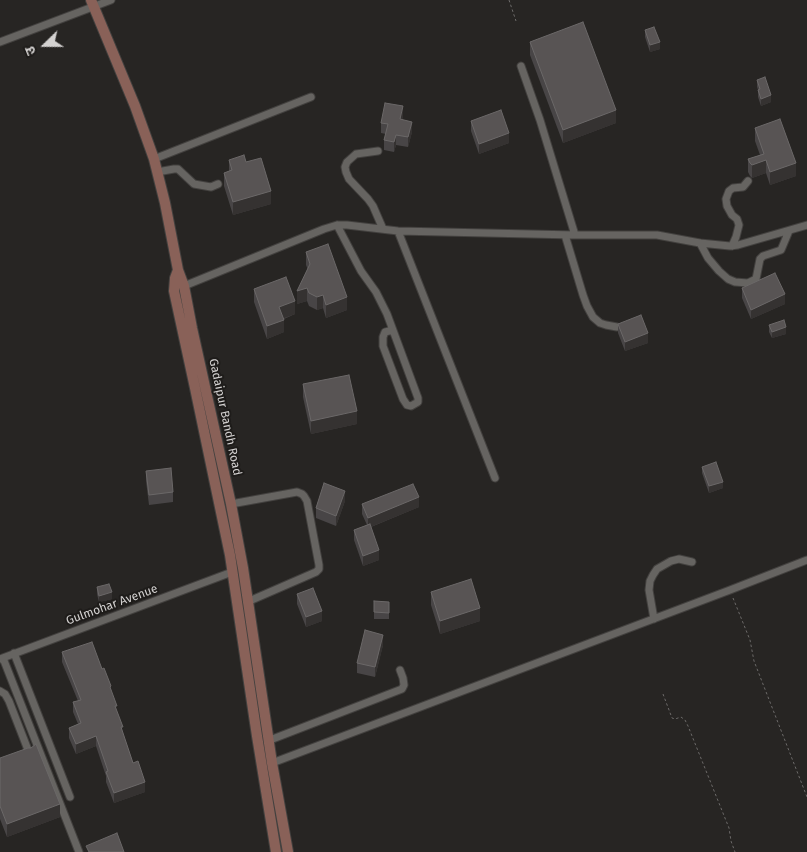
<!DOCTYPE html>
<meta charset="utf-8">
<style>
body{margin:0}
#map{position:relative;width:807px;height:852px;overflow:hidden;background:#272523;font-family:"Fira Sans","Noto Sans Devanagari",sans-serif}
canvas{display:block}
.north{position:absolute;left:20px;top:20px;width:50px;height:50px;-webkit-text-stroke:4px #1e1c1a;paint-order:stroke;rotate:248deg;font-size:14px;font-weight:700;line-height:20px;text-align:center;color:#d4d2d1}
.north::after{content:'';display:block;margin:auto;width:18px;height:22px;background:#d4d2d1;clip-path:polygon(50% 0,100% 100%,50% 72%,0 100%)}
</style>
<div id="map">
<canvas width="807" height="852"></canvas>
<div class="north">उ</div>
</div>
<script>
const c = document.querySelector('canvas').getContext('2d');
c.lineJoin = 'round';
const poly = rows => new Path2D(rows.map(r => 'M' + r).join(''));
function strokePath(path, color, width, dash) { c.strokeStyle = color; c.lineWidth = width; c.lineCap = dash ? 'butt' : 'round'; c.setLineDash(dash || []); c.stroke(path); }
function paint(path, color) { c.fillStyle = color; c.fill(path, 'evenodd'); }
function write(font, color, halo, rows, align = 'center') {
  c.font = font + ' "Fira Sans",sans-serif'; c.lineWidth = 4; c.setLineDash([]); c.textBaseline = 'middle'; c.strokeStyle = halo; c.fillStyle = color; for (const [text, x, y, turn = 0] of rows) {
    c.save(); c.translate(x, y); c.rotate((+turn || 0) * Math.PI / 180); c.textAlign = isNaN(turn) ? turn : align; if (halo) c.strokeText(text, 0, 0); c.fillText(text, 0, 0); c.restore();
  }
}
const street = poly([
 [0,42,111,0],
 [521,66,540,120,575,235],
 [378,151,356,154,347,162,345,167,346,172,349,179,368,199,373,206,383,229],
 [154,159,311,97],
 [157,172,174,169,178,169,194,184,211,187,218,184],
 [337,225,361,271,376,292,387,314,418,398,418,402,411,406,407,405,403,399,383,346,383,337,385,332,393,330],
 [398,231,495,478],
 [565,235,583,295,587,306,593,317,600,323,606,325,617,327],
 [700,243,708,258,719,271,728,279,735,282,748,283,756,279,760,259,763,256,781,250,789,231],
 [732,246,736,237,739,225,737,219,732,215,727,206,726,199,729,191,733,188,743,187,748,181],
 [184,286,324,229,337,225,347,225,398,231,575,235,657,235,700,243,730,246,738,245,807,225],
 [231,504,297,492,302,494,304,496,307,501,319,565,319,569,316,572,247,602],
 [654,619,649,590,650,581,653,575,657,569,671,561,679,559,692,562],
 [14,653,70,797],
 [3,658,79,852],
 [0,659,232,572],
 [0,691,5,694,9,701,30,755],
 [270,740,402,689,404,685,403,678,400,670],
 [272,763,730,590,807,560]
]);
const secondary = poly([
 [91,0,135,106,154,159,165,203,178,270,184,286,192,328,231,504,243,568,272,763,288,852],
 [178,270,175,278,174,291,195,388,230,555,257,736,276,852]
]);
strokePath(street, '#43413f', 9);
strokePath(secondary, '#43413f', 12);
strokePath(poly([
 [509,0,516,21],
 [733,598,750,640,754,661,807,797],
 [663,694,672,718,675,719,681,717,685,720,688,726,729,828,731,841,735,852]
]), '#6d6b6a', 1, [2.5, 2.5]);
strokePath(street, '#666461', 7);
strokePath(secondary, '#896158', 10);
paint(poly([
 [645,30,660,49,650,52,645,37],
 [530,42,616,123,563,143,530,55],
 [757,80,771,102,761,106,758,97,758,90,757,87],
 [403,116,402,120,412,132,408,147,396,145,394,152,384,150,384,140,386,134,381,133,381,123],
 [471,121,509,143,479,154,471,131],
 [755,128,796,176,770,185,766,173,752,178,750,176,748,172,748,159,760,155,755,141],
 [229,160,246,162,271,204,233,215,224,186,224,173,229,171],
 [306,252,347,310,326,318,323,308,317,310,309,306,307,301,297,304,308,270,306,265],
 [742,288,785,304,751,319,742,298],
 [254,289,295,314,284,319,284,332,267,339,254,302],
 [618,324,648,343,625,351,618,333],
 [769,325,786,334,772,338,769,332],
 [303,384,357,424,311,434,303,397],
 [702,467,723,488,709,493,702,473],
 [146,471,173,492,173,502,149,505,146,481],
 [345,501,336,526,316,518,316,508],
 [362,504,419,507,371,527,379,560,363,566,354,540,354,530,367,525,362,514],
 [97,587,112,599,99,602,97,594],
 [431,592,480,621,440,634,431,605],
 [297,594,322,621,306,627,297,604],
 [374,601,389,602,389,619,374,619],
 [383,645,375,677,357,673,357,663],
 [62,652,102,669,111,690,123,733,133,763,145,792,114,803,106,782,106,776,96,746,76,754,69,738,69,728,78,724,73,712,73,702,78,701,62,662],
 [0,758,60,817,7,837,0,819]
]), '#484546');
paint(poly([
 [660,42,660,49,650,52,650,45],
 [771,95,771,102,761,106,761,99],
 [403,106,403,116,400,129,400,119],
 [616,110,616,123,563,143,563,130],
 [412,122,412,132,408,147,408,137],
 [509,133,509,143,479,154,479,144],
 [396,135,396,145,394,152,394,142],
 [766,160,766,173,752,178,752,165],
 [796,163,796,176,770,185,770,172],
 [271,191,271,204,233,215,233,202],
 [307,288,307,301,297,304,297,291],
 [785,294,785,304,751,319,751,310],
 [323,295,323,308,317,310,317,297],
 [347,297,347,310,326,318,326,305],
 [295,301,295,314,279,320,279,307],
 [284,320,284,332,267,339,267,326],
 [786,327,786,334,772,338,772,332],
 [648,333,648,343,625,351,625,342],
 [357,411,357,424,311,434,311,421],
 [723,482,723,488,709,493,709,486],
 [345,491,345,501,336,526,336,516],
 [419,497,419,507,368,528,368,518],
 [379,550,379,560,363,566,363,556],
 [112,592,112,599,99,602,99,596],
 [480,608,480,621,440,634,440,621],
 [322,611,322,621,306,627,306,617],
 [383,635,383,645,375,677,375,667],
 [96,736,96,746,76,754,76,744],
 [145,782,145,792,114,803,114,793],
 [60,804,60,817,7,837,7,824]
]), '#353231');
const building = poly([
 [583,22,616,110,563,130,530,42,583,22],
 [654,27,660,42,650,45,645,30,654,27],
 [765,77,771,95,761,99,758,90,760,89,757,80,765,77],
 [385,103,403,106,400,119,412,122,408,137,396,135,394,142,384,140,388,124,381,123,385,103],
 [501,110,509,133,479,144,471,121,501,110],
 [780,119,796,163,770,172,766,160,752,165,750,163,748,159,764,154,755,128,780,119],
 [244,155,246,162,261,158,271,191,233,202,224,173,232,170,229,160,244,155],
 [328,244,347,297,326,305,323,295,317,297,309,293,307,288,297,291,310,264,306,252,328,244],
 [775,273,785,294,751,310,742,288,775,273],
 [286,277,295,301,279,307,284,320,267,326,254,289,286,277],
 [641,315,648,333,625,342,618,324,641,315],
 [784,320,786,327,772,332,769,325,784,320],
 [349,375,357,411,311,421,303,384,349,375],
 [716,462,723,482,709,486,702,467,716,462],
 [171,468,173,492,149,495,146,471,171,468],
 [324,483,345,491,336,516,316,508,324,483],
 [413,484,419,497,368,518,362,504,413,484],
 [370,524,379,550,363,556,354,530,370,524],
 [471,579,480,608,440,621,431,592,471,579],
 [109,584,112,592,99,596,97,587,109,584],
 [313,588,322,611,306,617,297,594,313,588],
 [374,601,389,602,389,613,374,612,374,601],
 [365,630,383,635,375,667,357,663,365,630],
 [92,642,102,669,104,668,111,686,110,687,117,706,115,706,123,727,121,727,133,763,138,761,145,782,114,793,106,772,108,771,96,736,76,744,69,728,81,723,73,702,81,700,62,652,92,642],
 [36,744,60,804,7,824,0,806,0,758,28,748,31,748,36,744],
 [117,833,124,852,89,852,86,846,117,833]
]);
paint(building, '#585454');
strokePath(building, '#6b6868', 1);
write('12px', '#d4d2d1', '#1e1c1a', [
 ["Gadaipur Bandh Road",225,417,78],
 ["Gulmohar Avenue",112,605,-20]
]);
</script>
